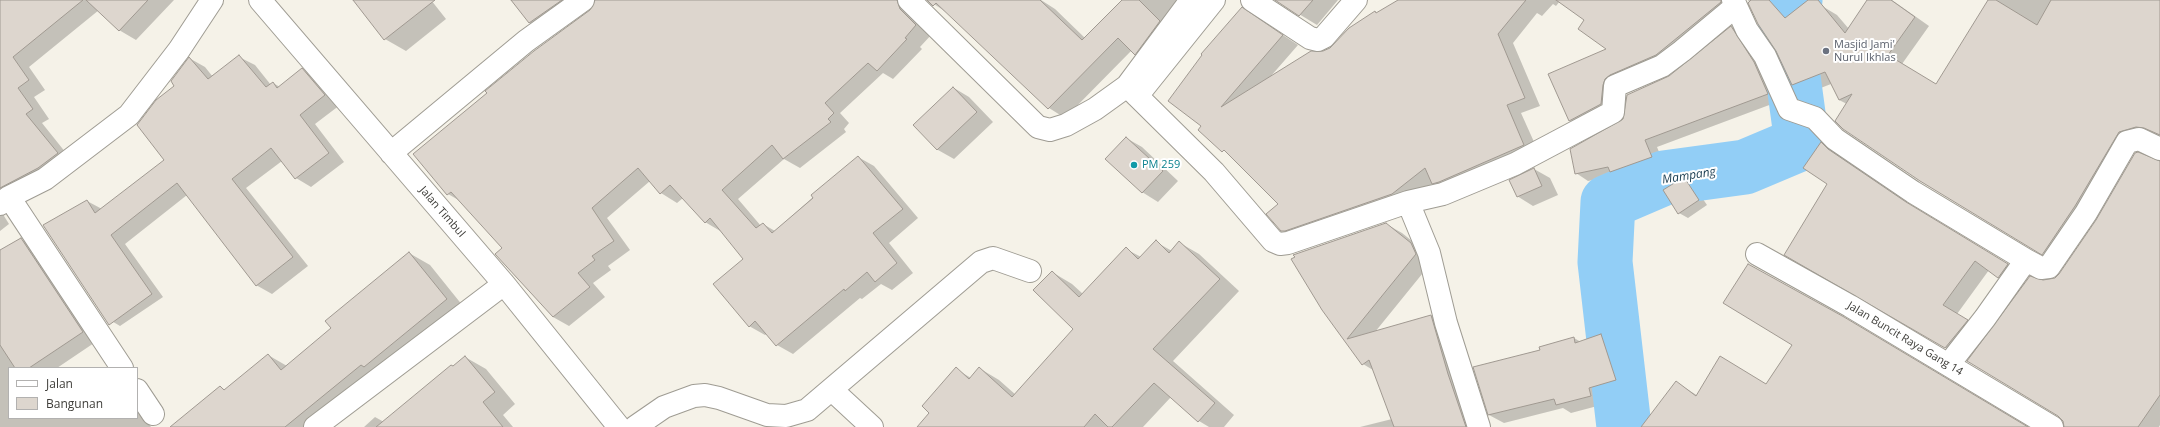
<!DOCTYPE html>
<style>
body{margin:0}
#map{position:relative;width:2160px;height:427px;overflow:hidden;background:#f5f2e8;font-family:"Open Sans",sans-serif}
canvas{display:block}
.legend{position:absolute;left:8px;top:367px;width:130px;height:52px;box-sizing:border-box;background:#fff;border:1px solid #b2b1b0;margin:0;padding:5px 7px;list-style:none;font-size:12px;color:#3e3d39}
.legend li{display:flex;align-items:center;gap:8px;height:20px}
.legend b{width:20px;border:1px solid #b2b1b0}
</style>
<div id="map">
<canvas width="2160" height="427"></canvas>
<ul class="legend">
<li><b style="height:5px;background:#fff"></b>Jalan</li>
<li><b style="height:11px;background:#ddd6ce"></b>Bangunan</li>
</ul>
</div>
<script>
const c = document.querySelector('canvas').getContext('2d');
c.lineJoin = 'round';
function paint(path, color) { c.fillStyle = color; c.fill(path, 'evenodd'); }
const poly = rows => new Path2D(rows.map(r => 'M' + r).join(''));
function strokePath(path, color, width, dash) { c.strokeStyle = color; c.lineWidth = width; c.lineCap = dash ? 'butt' : 'round'; c.setLineDash(dash || []); c.stroke(path); }
function write(font, color, halo, rows, align = 'center') {
  c.font = font + ' "Open Sans",sans-serif'; c.lineWidth = 4; c.setLineDash([]); c.textBaseline = 'middle'; c.strokeStyle = halo; c.fillStyle = color; for (const [text, x, y, turn = 0] of rows) {
    c.save(); c.translate(x, y); c.rotate((+turn || 0) * Math.PI / 180); c.textAlign = isNaN(turn) ? turn : align; if (halo) c.strokeText(text, 0, 0); c.fillText(text, 0, 0); c.restore();
  }
}
paint(poly([
 [0,0,174,0,136,40,119,30,99,10,29,67,45,90,34,97,49,119,42,123,74,163,5,209,4,216,9,224,0,231],
 [354,0,431,0,446,19,406,51,385,39],
 [511,0,593,0,546,32,530,23],
 [596,0,917,0,932,34,920,47,922,49,893,79,883,73,840,113,849,123,844,129,846,132,800,168,784,159,738,199,761,226,763,224,775,231,858,157,874,166,918,218,889,243,913,273,892,290,881,284,862,299,860,298,793,354,777,345,768,333,765,335,749,326,744,259,722,232,705,222,683,198,677,203,661,193,650,181,607,218,630,250,608,266,611,270,593,283,605,297,569,326,553,317,503,248,462,202,448,194,489,93,534,52,595,6],
 [928,0,1041,0,1055,9,1085,38,1123,0,1199,0,1151,63,1132,50,1065,118,1049,108,949,14],
 [1276,0,1338,0,1317,25],
 [1400,0,1739,0,1620,87,1585,129,1570,120,1608,49,1585,19,1560,1,1556,6,1553,4,1542,16,1537,13,1513,43,1540,106,1521,113,1539,153,1448,192,1433,183,1407,203,1298,239,1282,230,1280,204,1231,156,1199,130,1203,126,1242,8,1298,45,1271,76,1330,49,1375,12,1378,14],
 [1748,0,1775,0,1789,16,1812,0,1837,15,1849,29,1868,0,1892,0,1929,26,1902,64,1937,85,1990,0,2160,0,2160,136,2152,135,2134,140,2058,262,1920,181,1847,104,1839,100,1831,84,1808,93,1793,84,1777,50,1759,23],
 [1732,27,1744,34,1780,101,1657,147,1664,164,1623,179,1617,175,1588,181,1576,173,1670,77],
 [239,57,255,65,271,85,273,83,280,87,302,69,318,78,340,105,315,124,344,162,311,187,296,178,282,161,246,188,308,266,272,294,256,285,187,195,125,244,163,297,120,326,105,317,87,201,102,209,166,161,176,86,189,58,205,67,213,77],
 [954,88,969,97,993,122,954,159,938,150,915,125],
 [1126,138,1142,147,1178,181,1158,202,1142,192],
 [1821,143,1920,212,2022,273,2013,285,1989,270,1957,314,1981,329,1960,356,1785,254,1828,183],
 [2160,162,2160,425,2159,427,2065,427,2042,281,2056,279],
 [1534,169,1550,178,1558,195,1533,206,1517,196],
 [1684,178,1692,183,1707,205,1688,218,1679,213],
 [1386,224,1402,233,1427,253,1431,263,1375,332,1431,316,1446,325,1478,427,1360,427,1392,419,1373,370,1363,364,1323,309],
 [21,239,36,248,97,341,57,368,9,368,9,418,137,418,137,407,151,427,0,427,0,251],
 [1156,242,1172,251,1180,243,1199,254,1239,291,1173,361,1234,415,1224,427,1209,427,1199,421,1171,397,1143,427,927,427,931,413,956,369,971,378,979,368,999,380,1016,395,1075,329,1052,272,1072,284,1083,294,1126,249,1141,257],
 [409,253,430,265,467,311,321,427,171,427,221,387,225,390,268,355,287,366,332,328],
 [1601,335,1616,344,1630,389,1603,397,1605,404,1571,413,1563,408,1504,423,1489,415,1474,368,1541,351,1574,338,1581,342],
 [465,357,486,369,515,404,503,415,513,427,364,427,375,417,384,422],
 [1676,382,1698,396,1766,385,2026,427,1648,427]
]), '#0003');
strokePath(poly([
 [1624,427,1605,262,1608,202,1664,178,1745,167,1802,143,1785,18,1795,0]
]), '#92cef6', 55);
const building = poly([
 [0,0,83,0,13,57,29,80,18,88,33,109,26,114,58,153,38,168,0,188,0,0],
 [86,0,148,0,119,31,86,0],
 [353,0,435,0,384,40,353,0],
 [511,0,562,0,529,23,511,0],
 [595,0,897,0,900,9,916,25,905,38,907,39,877,71,868,63,825,103,834,113,828,119,831,122,783,159,772,145,722,190,756,228,763,223,772,233,813,198,811,195,858,156,903,209,873,233,897,263,875,282,867,272,845,291,844,289,776,346,755,321,749,327,713,284,743,259,710,218,705,223,670,185,660,194,638,168,592,208,614,241,592,256,595,260,578,273,590,287,553,317,495,254,502,248,451,192,447,195,413,154,487,93,485,91,534,51,590,10,595,0],
 [927,0,1040,0,1082,40,1122,0,1139,0,1160,21,1135,55,1118,38,1048,109,936,3,933,6,927,0],
 [1275,0,1313,0,1299,16,1275,0],
 [1398,0,1526,0,1498,34,1525,98,1507,105,1524,145,1439,182,1432,184,1425,168,1392,194,1285,231,1281,231,1266,214,1278,204,1224,150,1222,152,1198,130,1201,126,1168,101,1202,55,1201,54,1242,7,1283,35,1221,107,1311,51,1323,51,1330,48,1349,28,1375,11,1376,13,1398,0],
 [1556,0,1721,0,1721,2,1656,55,1610,75,1605,79,1603,85,1601,104,1569,121,1548,74,1606,49,1578,29,1584,20,1556,0],
 [1751,0,1769,0,1785,18,1808,0,1818,0,1845,33,1867,0,1891,0,1915,17,1888,55,1936,84,1988,0,1996,0,2037,25,2051,0,2160,0,2160,135,2144,128,2136,127,2119,132,2075,206,2042,255,1920,181,1843,129,1835,121,1852,94,1839,100,1825,72,1792,85,1776,51,1758,24,1748,3,1751,0],
 [1731,26,1754,62,1768,94,1645,140,1652,157,1610,172,1608,167,1575,174,1570,149,1623,119,1627,95,1669,76,1731,26],
 [239,55,266,87,273,82,277,88,302,68,325,95,300,115,329,153,295,179,271,148,232,179,293,257,256,286,177,183,111,235,152,294,109,325,43,225,87,200,95,213,164,160,137,125,156,100,174,86,171,81,189,57,208,79,239,55],
 [953,87,977,112,937,150,913,125,953,87],
 [1126,137,1163,171,1142,193,1105,159,1126,137],
 [1821,142,1828,149,1906,202,2008,264,1998,278,1975,261,1943,305,1968,320,1945,348,1784,255,1827,184,1803,168,1821,142],
 [2138,152,2160,161,2160,395,2138,427,2064,427,2063,421,2058,416,1967,361,2030,276,2043,280,2055,278,2059,274,2096,220,2135,153,2138,152],
 [1534,168,1542,186,1517,197,1509,180,1534,168],
 [1684,177,1699,200,1678,214,1663,190,1684,177],
 [1386,223,1411,243,1416,254,1347,339,1431,315,1448,374,1466,427,1394,427,1369,360,1362,365,1322,310,1291,259,1295,257,1293,255,1386,223],
 [21,238,83,332,29,368,15,368,0,345,0,250,21,238],
 [1156,240,1169,253,1179,241,1220,279,1153,349,1215,403,1198,422,1154,383,1112,427,1108,427,1095,414,1084,427,917,427,929,413,922,406,956,367,969,379,979,367,1012,397,1073,329,1033,290,1052,271,1079,297,1126,247,1138,259,1156,240],
 [409,252,447,299,364,367,361,365,285,427,170,427,220,386,224,390,268,354,281,370,331,328,325,321,409,252],
 [1748,264,1844,317,2028,427,1641,427,1676,381,1696,396,1720,356,1766,384,1792,345,1723,303,1748,264],
 [1601,334,1616,380,1589,388,1591,396,1556,405,1554,399,1488,415,1473,367,1540,350,1539,347,1574,337,1575,343,1601,334],
 [465,356,495,392,483,402,503,427,376,427,451,365,453,366,465,356]
]);
paint(building, '#ddd6ce');
strokePath(building, '#a09991', 1);
const street = poly([
 [260,0,504,284,619,427],
 [909,0,1038,127,1050,130,1066,125,1095,109,1127,86,1191,0],
 [1252,0,1310,38,1318,40,1324,37,1356,0],
 [1736,6,1747,30,1765,56,1789,109,1815,118,1835,139,1913,192,2026,260,1985,318,1949,364],
 [1127,86,1214,172,1273,241,1280,244,1288,243,1408,202,1443,194,1515,164,1613,112,1615,86,1662,66,1682,51,1736,6,1733,0],
 [1137,96,1214,0],
 [391,153,526,41,583,0],
 [9,197,122,368],
 [1408,202,1429,253,1446,323,1479,427],
 [0,204,9,197,45,179,129,115,179,50,212,0],
 [1757,254,1850,306,2052,427],
 [2026,260,2041,268,2049,267,2086,213,2127,142,2139,139,2160,149],
 [137,390,153,414],
 [832,390,872,427],
 [315,427,504,284],
 [635,427,664,407,694,396,705,395,719,398,767,415,786,416,807,410,981,262,993,258,1030,271]
]);
strokePath(street, '#9f9c93', 24);
strokePath(street, '#fff', 22);
for (const [x, y, r, color] of [
 [1826,51,4,"#6b7280"],
 [1134,165,4,"#0f9aa8"]
]) { const dot = new Path2D(); dot.arc(x, y, r, 0, 2 * Math.PI); c.fillStyle = color; c.fill(dot); strokePath(dot, '#fff', 1.5); }
write('11px', '#5b616d', '#fff', [
 ["Masjid Jami'",1834,45],
 ["Nurul Ikhlas",1834,58]
], 'left');
write('11px', '#0d838f', '#fff', [
 ["PM 259",1142,165]
], 'left');
write('11px', '#3e3d39', '#fff', [
 ["Jalan Timbul",442,212,49],
 ["Jalan Buncit Raya Gang 14",1905,339,31]
]);
write('italic 12px', '#1b3d51', '#fff', [
 ["Mampang",1689,176,-9]
]);
</script>
